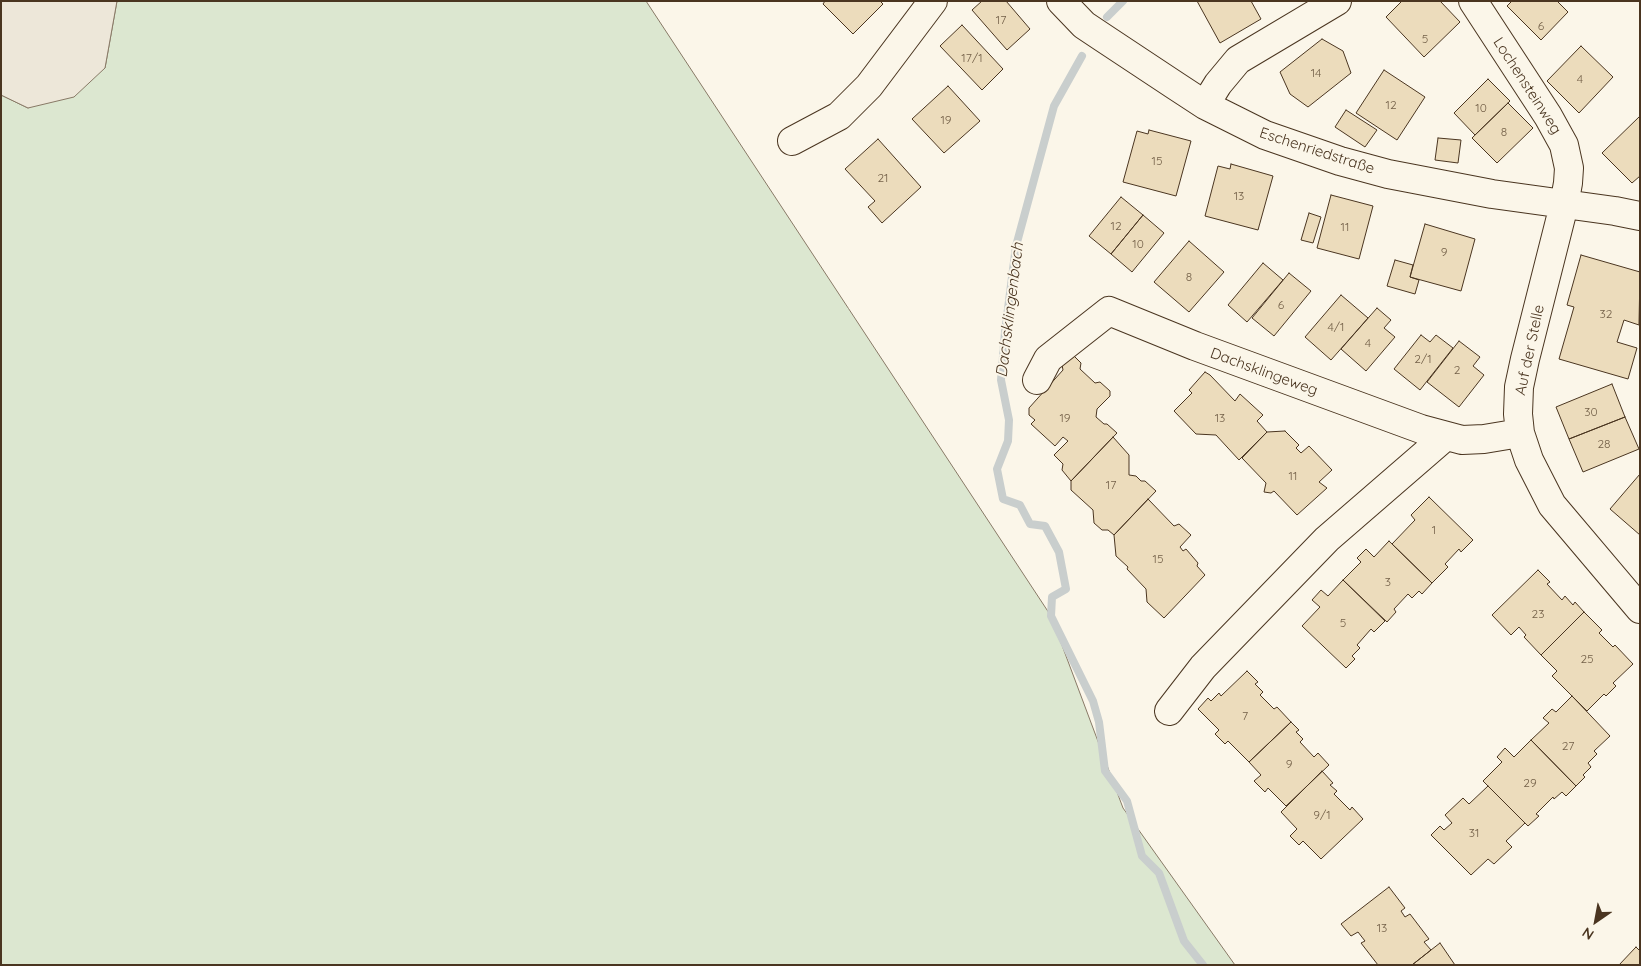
<!DOCTYPE html>
<meta charset="utf-8">
<style>
body{margin:0}
#map{position:relative;width:1641px;height:966px;overflow:hidden;background:#fbf6e9;font-family:Quicksand,sans-serif}
canvas{display:block}
.frame{position:absolute;inset:0;border:2px solid #4a3520;pointer-events:none}
.north{position:absolute;left:1571px;top:896px;width:50px;height:50px;-webkit-text-stroke:4px #fbf6e9;paint-order:stroke;rotate:213deg;font-size:14px;font-weight:700;line-height:20px;text-align:center;color:#4a3520}
.north::after{content:'';display:block;margin:auto;width:18px;height:22px;background:#4a3520;clip-path:polygon(50% 0,100% 100%,50% 72%,0 100%)}
</style>
<div id="map">
<canvas width="1641" height="966"></canvas>
<div class="frame"></div>
<div class="north">N</div>
</div>
<script>
const c = document.querySelector('canvas').getContext('2d');
c.lineJoin = 'round';
function paint(path, color) { c.fillStyle = color; c.fill(path, 'evenodd'); }
const poly = rows => new Path2D(rows.map(r => 'M' + r).join(''));
function strokePath(path, color, width, dash) { c.strokeStyle = color; c.lineWidth = width; c.lineCap = dash ? 'butt' : 'round'; c.setLineDash(dash || []); c.stroke(path); }
function write(font, color, halo, rows, align = 'center') {
  c.font = font + ' Quicksand,sans-serif'; c.lineWidth = 4; c.setLineDash([]); c.textBaseline = 'middle'; c.strokeStyle = halo; c.fillStyle = color; for (const [text, x, y, turn = 0] of rows) {
    c.save(); c.translate(x, y); c.rotate((+turn || 0) * Math.PI / 180); c.textAlign = isNaN(turn) ? turn : align; if (halo) c.strokeText(text, 0, 0); c.fillText(text, 0, 0); c.restore();
  }
}
const green = poly([
 [117,1,646,1,1051,616,1123,808,1235,965,1,965,1,95,28,108,105,68,117,1]
]);
paint(green, '#dce7d0');
strokePath(green, '#887966', 1);
const parking = poly([
 [1,1,117,1,105,68,74,97,28,108,1,95,1,1]
]);
paint(parking, '#ede7d9');
strokePath(parking, '#887966', 1);
strokePath(poly([
 [1107,17,1123,1],
 [1082,56,1054,106,1016,246,1005,332,1001,380,1009,420,1008,441,997,469,1003,499,1020,505,1030,524,1045,526,1059,552,1066,589,1052,597,1051,616,1093,701,1099,722,1105,771,1127,801,1142,856,1159,873,1184,941,1203,965]
]), '#c9cecd', 8);
const building = poly([
 [825,1,880,1,883,4,853,34,823,4,825,1],
 [982,1,1006,1,1030,29,1007,50,972,10,982,1],
 [1197,1,1251,1,1261,19,1220,43,1197,1],
 [1402,1,1440,1,1460,22,1424,57,1386,17,1402,1],
 [1512,1,1557,1,1568,12,1541,40,1507,6,1512,1],
 [962,25,1003,69,982,90,940,46,962,25],
 [1322,39,1343,51,1351,73,1308,107,1290,94,1280,72,1322,39],
 [1581,46,1613,77,1579,113,1547,81,1581,46],
 [1384,70,1425,97,1397,140,1356,113,1384,70],
 [1488,79,1510,101,1475,135,1454,113,1488,79],
 [948,86,980,121,944,153,912,119,948,86],
 [1508,103,1533,128,1497,163,1472,138,1508,103],
 [1346,110,1377,130,1365,147,1335,127,1346,110],
 [1640,116,1640,176,1632,183,1602,153,1640,116],
 [1149,130,1191,141,1176,196,1123,182,1137,131,1148,134,1149,130],
 [1438,138,1461,140,1458,163,1435,160,1438,138],
 [878,139,921,187,882,223,868,207,875,201,845,169,878,139],
 [1231,164,1273,176,1258,230,1205,216,1218,166,1230,169,1231,164],
 [1331,195,1373,206,1359,259,1317,248,1331,195],
 [1121,197,1143,215,1111,254,1089,236,1121,197],
 [1309,213,1321,217,1313,243,1301,240,1309,213],
 [1143,215,1164,233,1132,272,1111,254,1143,215],
 [1425,224,1475,239,1461,291,1410,277,1425,224],
 [1189,241,1224,272,1189,312,1154,282,1189,241],
 [1581,255,1640,272,1639,325,1624,320,1617,342,1637,348,1628,379,1559,359,1574,307,1567,305,1581,255],
 [1395,260,1413,265,1410,277,1419,280,1415,294,1387,286,1395,260],
 [1263,263,1283,280,1247,322,1228,305,1263,263],
 [1289,273,1311,291,1274,336,1252,318,1289,273],
 [1341,295,1368,318,1331,360,1305,337,1341,295],
 [1377,308,1391,320,1384,328,1395,337,1366,371,1341,349,1377,308],
 [1421,335,1430,342,1436,335,1453,348,1420,390,1394,369,1421,335],
 [1459,341,1480,357,1473,366,1484,375,1459,407,1427,382,1459,341],
 [1073,355,1081,363,1080,369,1095,383,1100,382,1110,391,1110,396,1097,409,1096,417,1104,424,1107,424,1117,433,1071,481,1062,470,1063,464,1054,455,1068,441,1063,437,1055,446,1031,424,1035,420,1029,415,1029,408,1063,370,1062,365,1073,355],
 [1205,372,1210,375,1235,401,1240,394,1263,415,1257,421,1267,432,1239,460,1216,435,1196,434,1174,411,1192,393,1189,390,1205,372],
 [1612,384,1625,417,1569,439,1556,407,1612,384],
 [1625,417,1639,449,1583,472,1569,439,1625,417],
 [1285,431,1299,445,1296,448,1301,453,1309,446,1332,470,1319,482,1327,488,1297,515,1274,491,1271,493,1264,492,1266,483,1242,458,1267,432,1285,431],
 [1113,437,1129,455,1129,475,1136,476,1141,481,1145,481,1156,491,1114,535,1108,530,1102,530,1094,523,1093,510,1071,490,1071,481,1113,437],
 [1640,474,1640,535,1610,509,1640,474],
 [1429,497,1473,540,1461,552,1459,549,1445,564,1448,567,1432,583,1392,544,1415,520,1411,515,1429,497],
 [1148,499,1174,526,1179,524,1191,535,1180,547,1183,551,1186,549,1198,563,1197,566,1205,575,1164,618,1147,602,1146,589,1127,569,1128,567,1116,556,1114,535,1148,499],
 [1389,541,1432,583,1422,594,1419,591,1412,598,1408,594,1394,609,1396,612,1387,622,1343,580,1361,562,1357,558,1366,549,1374,557,1389,541],
 [1538,570,1550,582,1547,584,1562,600,1565,596,1573,605,1575,602,1584,612,1541,655,1524,637,1526,635,1519,627,1511,635,1492,615,1538,570],
 [1343,580,1385,621,1374,632,1371,629,1357,645,1360,648,1352,656,1355,659,1346,668,1302,626,1320,607,1312,600,1321,590,1328,596,1343,580],
 [1584,612,1602,630,1599,633,1613,647,1615,645,1633,664,1613,683,1616,686,1606,696,1604,694,1587,711,1552,676,1557,671,1541,655,1584,612],
 [1247,671,1258,682,1255,684,1263,692,1260,695,1274,709,1277,707,1291,722,1249,762,1228,741,1225,744,1215,734,1219,730,1198,709,1208,698,1211,701,1219,693,1221,696,1247,671],
 [1572,696,1610,736,1594,751,1597,754,1588,763,1591,767,1583,775,1585,777,1576,786,1531,740,1549,723,1543,718,1552,709,1556,712,1572,696],
 [1291,722,1299,730,1296,732,1303,739,1300,742,1314,757,1318,753,1329,765,1286,806,1268,788,1265,792,1254,781,1261,775,1249,762,1291,722],
 [1531,740,1576,786,1566,796,1562,792,1554,799,1553,797,1536,814,1539,816,1528,826,1483,781,1502,762,1497,757,1505,748,1514,757,1531,740],
 [1322,771,1333,783,1330,785,1337,791,1334,794,1350,810,1352,807,1363,819,1321,859,1303,841,1299,845,1290,836,1297,829,1281,812,1322,771],
 [1488,786,1525,823,1506,841,1512,847,1494,864,1488,859,1471,875,1431,835,1440,826,1444,830,1452,823,1445,815,1463,798,1469,804,1488,786],
 [1389,887,1405,908,1401,911,1405,917,1410,914,1429,939,1424,942,1431,950,1412,965,1378,965,1361,943,1365,941,1358,932,1351,936,1341,924,1389,887],
 [1440,943,1455,965,1412,965,1431,950,1440,943],
 [1636,947,1640,951,1640,965,1619,965,1636,947]
]);
paint(building, '#ecdcbc');
strokePath(building, '#4a3520', 1);
const minor = poly([
 [1061,1,1084,25,1102,37,1176,86,1205,105,1265,135,1340,161,1388,174,1492,194,1615,211,1640,216],
 [1473,1,1548,116,1564,145,1569,168,1568,183,1564,205,1525,359,1519,387,1518,414,1520,433,1529,460,1552,505,1640,609],
 [1205,105,1218,84,1238,60,1337,1],
 [792,141,839,116,869,86,933,1],
 [1037,380,1048,359,1109,311,1195,346,1421,429,1462,440,1484,439,1520,433],
 [1169,711,1203,667,1327,539,1446,436]
]);
strokePath(minor, '#4a3520', 30);
strokePath(minor, '#fbf6e9', 28);
write('12px', '#725f47', null, [
 ["17",1001,20],
 ["6",1541,26],
 ["5",1425,39],
 ["17/1",972,58],
 ["14",1316,73],
 ["4",1580,79],
 ["12",1391,105],
 ["10",1481,108],
 ["19",946,120],
 ["8",1504,132],
 ["15",1157,161],
 ["21",883,178],
 ["13",1239,196],
 ["12",1116,226],
 ["11",1345,227],
 ["10",1138,244],
 ["9",1444,252],
 ["8",1189,277],
 ["6",1281,305],
 ["32",1606,314],
 ["4/1",1336,327],
 ["4",1368,343],
 ["2/1",1423,359],
 ["2",1457,370],
 ["30",1591,412],
 ["19",1065,418],
 ["13",1220,418],
 ["28",1604,444],
 ["11",1293,476],
 ["17",1111,485],
 ["1",1434,530],
 ["15",1158,559],
 ["3",1388,582],
 ["23",1538,614],
 ["5",1343,623],
 ["25",1587,659],
 ["7",1245,716],
 ["27",1568,746],
 ["9",1289,764],
 ["29",1530,783],
 ["9/1",1322,815],
 ["31",1474,833],
 ["13",1382,928]
]);
write('15px', '#4a3520', '#fbf6e9', [
 ["Lochensteinweg",1527,86,57],
 ["Eschenriedstraße",1317,151,18],
 ["Auf der Stelle",1530,350,-78],
 ["Dachsklingeweg",1264,372,20]
]);
write('italic 16px', '#4a3520', '#fbf6e9', [
 ["Dachsklingenbach",1010,310,-83]
]);
</script>
